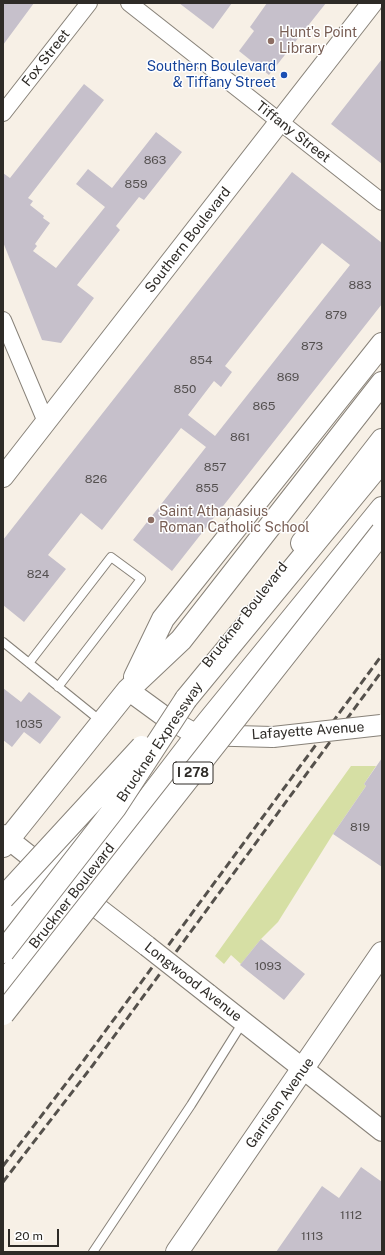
<!DOCTYPE html>
<style>
body{margin:0}
#map{position:relative;width:385px;height:1255px;overflow:hidden;background:#f7f0e6;font-family:"Public Sans",sans-serif}
canvas{display:block}
.frame{position:absolute;inset:0;border:4px solid #2e2b27;pointer-events:none}
.scale{position:absolute;left:8px;top:1229px;width:51px;height:18px;box-sizing:border-box;border:2px solid #2e2b27;border-top:0;padding-left:5px;font-size:12px;line-height:14px;white-space:nowrap;color:#2e2b27;-webkit-text-stroke:3px #fff;paint-order:stroke}
</style>
<div id="map">
<canvas width="385" height="1255"></canvas>
<div class="frame"></div>
<div class="scale">20 m</div>
</div>
<script>
const c = document.querySelector('canvas').getContext('2d');
c.lineJoin = 'round';
function paint(path, color) { c.fillStyle = color; c.fill(path, 'evenodd'); }
const poly = rows => new Path2D(rows.map(r => 'M' + r).join(''));
function strokePath(path, color, width, dash) { c.strokeStyle = color; c.lineWidth = width; c.lineCap = dash ? 'butt' : 'round'; c.setLineDash(dash || []); c.stroke(path); }
function write(font, color, halo, rows, align = 'center') {
  c.font = font + ' "Public Sans",sans-serif'; c.lineWidth = 3; c.setLineDash([]); c.textBaseline = 'middle'; c.strokeStyle = halo; c.fillStyle = color; for (const [text, x, y, turn = 0] of rows) {
    c.save(); c.translate(x, y); c.rotate((+turn || 0) * Math.PI / 180); c.textAlign = isNaN(turn) ? turn : align; if (halo) c.strokeText(text, 0, 0); c.fillText(text, 0, 0); c.restore();
  }
}
paint(poly([
 [351,766,376,766,364,784,366,786,333,834,278,922,261,939,241,964,231,955,224,964,215,956]
]), '#d6dfa4');
paint(poly([
 [3,3,34,3,3,45],
 [179,3,232,3,213,29],
 [267,3,326,3,269,75,239,51,254,31,250,27],
 [382,59,382,164,331,124],
 [84,84,104,100,28,198,33,201,30,205,44,216,43,218,50,223,35,244,37,246,33,251,56,268,105,207,76,184,88,169,112,188,156,132,182,152,144,200,139,197,116,226,120,230,77,285,94,298,61,343,42,340,3,242,3,173,10,178],
 [292,172,382,243,382,304,172,571,133,540,206,447,181,428,102,530,81,513,48,555,66,569,24,622,3,605,3,540],
 [322,243,350,265,215,436,188,415,214,381,221,387,232,372,225,366],
 [3,688,21,702,29,692,61,717,40,744,24,732,12,747,3,740],
 [382,758,382,867,333,834,366,786,364,784],
 [261,939,305,974,284,1000,240,965],
 [361,1167,382,1182,382,1252,276,1252,322,1186,339,1198]
]), '#c6c0cb');
const service = poly([
 [3,642,102,722],
 [29,663,111,557,141,579,58,687],
 [93,1252,191,1105,243,1022]
]);
const minor = poly([
 [129,3,382,202],
 [3,113,89,3],
 [3,320,46,422]
]);
const tertiary = poly([
 [3,477,372,3],
 [128,690,165,717,197,735,273,737],
 [3,835,50,872],
 [77,892,147,946],
 [208,994,382,1131]
]);
const secondary = poly([
 [302,543,382,440],
 [135,677,163,619,382,344],
 [3,846,128,690,181,640,382,383],
 [3,921,49,870,92,813],
 [3,983,77,892,197,735,382,508],
 [177,1252,382,953]
]);
const motorway = poly([
 [186,699,382,461]
]);
strokePath(service, '#888279', 10);
strokePath(minor, '#888279', 18);
strokePath(tertiary, '#888279', 22);
strokePath(secondary, '#888279', 24);
strokePath(motorway, '#888279', 24);
strokePath(service, '#fff', 8);
strokePath(minor, '#fff', 16);
strokePath(tertiary, '#fff', 20);
strokePath(secondary, '#fff', 22);
strokePath(motorway, '#fff', 22);
strokePath(poly([
 [3,1166,84,1060,382,655],
 [3,1182,93,1065,382,671]
]), '#55514c', 3, [8, 4]);
const tertiaryBridge = poly([
 [273,737,381,725],
 [147,946,208,994]
]);
const motorwayBridge = poly([
 [3,898,142,747],
 [3,952,115,808,186,699],
 [3,1014,382,532]
]);
strokePath(tertiaryBridge, '#888279', 22, []);
strokePath(motorwayBridge, '#888279', 24, []);
strokePath(tertiaryBridge, '#fff', 20);
strokePath(motorwayBridge, '#fff', 22);
for (const [x, y, r, color] of [
 [271,41,4,"#8d6e63"],
 [284,75,4,"#1a4fb4"],
 [151,520,4,"#8d6e63"]
]) { const dot = new Path2D(); dot.arc(x, y, r, 0, 2 * Math.PI); c.fillStyle = color; c.fill(dot); strokePath(dot, '#fff', 1.5); }
write('12px', '#545050', null, [
 ["863",155,160],
 ["859",136,184],
 ["883",360,285],
 ["879",336,315],
 ["873",312,346],
 ["854",201,360],
 ["869",288,377],
 ["850",185,389],
 ["865",264,406],
 ["861",240,437],
 ["857",215,467],
 ["826",96,479],
 ["855",207,488],
 ["824",38,574],
 ["1035",29,724],
 ["819",360,827],
 ["1093",268,966],
 ["1112",351,1215],
 ["1113",312,1236]
]);
for (const [x, y, w] of [
 [193,773,40]
]) { const box = new Path2D(); box.roundRect(x - w / 2, y - 11, w, 22, 3); c.fillStyle = '#fff'; c.fill(box); strokePath(box, '#2e2b27', 1); }
write('bold 13px', '#2e2b27', null, [
 ["I 278",193,773]
]);
write('14px', '#785e54', '#fff', [
 ["Hunt's Point",279,33],
 ["Library",279,49],
 ["Saint Athanasius",159,512],
 ["Roman Catholic School",159,528]
], 'left');
write('14px', '#2e2b27', '#fff', [
 ["Fox Street",46,58,-52],
 ["Tiffany Street",293,132,38],
 ["Southern Boulevard",188,240,-52],
 ["Bruckner Boulevard",245,615,-52],
 ["Lafayette Avenue",308,731,-4],
 ["Bruckner Expressway",160,742,-56],
 ["Bruckner Boulevard",72,896,-52],
 ["Longwood Avenue",193,982,38],
 ["Garrison Avenue",280,1103,-55]
]);
write('14px', '#164399', '#fff', [
 ["Southern Boulevard",276,67],
 ["& Tiffany Street",276,83]
], 'right');
</script>
